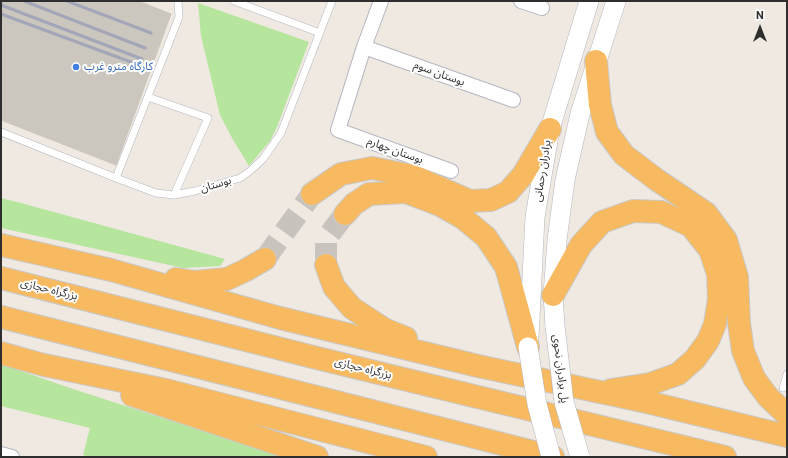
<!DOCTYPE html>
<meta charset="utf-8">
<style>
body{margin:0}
#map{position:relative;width:788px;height:458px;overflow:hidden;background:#efe9e1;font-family:Roboto,sans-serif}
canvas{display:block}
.frame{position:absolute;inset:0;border:2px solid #2e2e2e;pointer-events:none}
.north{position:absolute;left:740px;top:8px;width:40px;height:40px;-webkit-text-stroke:3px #fff;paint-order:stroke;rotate:0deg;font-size:11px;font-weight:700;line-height:16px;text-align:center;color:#2e2e2e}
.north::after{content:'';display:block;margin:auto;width:14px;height:18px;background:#2e2e2e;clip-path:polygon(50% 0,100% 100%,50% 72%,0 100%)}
</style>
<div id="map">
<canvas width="788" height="458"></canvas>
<div class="frame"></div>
<div class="north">N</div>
</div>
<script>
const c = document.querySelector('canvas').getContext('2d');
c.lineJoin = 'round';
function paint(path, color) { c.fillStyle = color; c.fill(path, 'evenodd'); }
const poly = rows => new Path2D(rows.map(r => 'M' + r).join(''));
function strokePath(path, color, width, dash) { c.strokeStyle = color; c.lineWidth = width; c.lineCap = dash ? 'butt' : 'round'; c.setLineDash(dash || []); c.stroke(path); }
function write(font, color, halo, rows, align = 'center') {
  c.font = font + ' Roboto,"Noto Sans Arabic",sans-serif'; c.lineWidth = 4; c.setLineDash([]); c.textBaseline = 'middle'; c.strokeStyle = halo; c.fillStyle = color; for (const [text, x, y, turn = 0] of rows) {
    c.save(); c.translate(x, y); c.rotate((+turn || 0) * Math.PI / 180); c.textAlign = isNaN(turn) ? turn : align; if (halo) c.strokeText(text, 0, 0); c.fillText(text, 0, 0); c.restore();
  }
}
paint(poly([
 [198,3,309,42,277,127,270,141,249,166,232,138,220,115,201,36],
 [1,198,21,203,225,259,220,266,183,268,1,228],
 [1,364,70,388,283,457,90,457,83,455,90,428,1,406]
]), '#b6e59e');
const building = poly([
 [1,1,138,1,171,14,116,165,1,120,1,1]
]);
paint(building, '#cbc7bf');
strokePath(building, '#cbc5ba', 1);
strokePath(poly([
 [265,259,312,194],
 [326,265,326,239,345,214]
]), '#c8c4bd', 22, [22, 11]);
const service = poly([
 [234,1,320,33],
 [148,97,208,118,174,195],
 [1,132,116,178,156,193,174,195,195,191,240,178,250,171,263,159,281,133,332,1],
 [116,178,179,17,178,1],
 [783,388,787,374]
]);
const minor = poly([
 [381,1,364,47,338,130,451,171],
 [521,1,542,8],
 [364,47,513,100],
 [1,454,12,457]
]);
const secondary = poly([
 [555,326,553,295,557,240,565,180,580,114,616,1],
 [529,338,535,217,550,129,589,1]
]);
const trunk = poly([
 [596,61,600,105,607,132,624,155,657,180,706,213,726,240,737,277,739,323,743,351,754,378,768,397,787,415],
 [312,194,341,174,372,168,413,176,470,201,491,200,508,192,523,175,550,129],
 [345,214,354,204,369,194,406,192,440,205,463,218,486,237,506,267,528,347],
 [1,245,111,270,280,318,478,366,647,402,787,436],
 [326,265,334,287,352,308,384,329,406,338],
 [1,278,317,358,725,457],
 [176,279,195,282,227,279,246,270,265,259],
 [553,295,581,245,602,222,633,211,661,212,691,226,710,250,718,274,719,299,715,324,708,341,695,359,678,374,650,384,611,390],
 [1,317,553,457],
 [1,353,44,365,166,390,426,457],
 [132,395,317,457]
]);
strokePath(service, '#b4b7c1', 8);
strokePath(minor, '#b4b7c1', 16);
strokePath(secondary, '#b4b7c1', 20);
strokePath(trunk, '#c9c9c9', 24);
strokePath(service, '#fff', 7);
strokePath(minor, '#fff', 14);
strokePath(secondary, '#fff', 19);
strokePath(trunk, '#f8ba60', 22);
strokePath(poly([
 [24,1,145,48],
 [67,1,151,33],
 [1,5,142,59],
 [1,14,139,65]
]), '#a3a6b8', 3);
const secondaryBridge = poly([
 [555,326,564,402,580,457],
 [528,347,537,404,551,457]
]);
strokePath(secondaryBridge, '#b4b7c1', 20, []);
strokePath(secondaryBridge, '#fff', 19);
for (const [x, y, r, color] of [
 [76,67,4,"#3f7fe0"]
]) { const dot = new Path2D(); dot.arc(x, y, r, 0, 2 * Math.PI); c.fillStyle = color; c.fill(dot); strokePath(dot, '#fff', 1.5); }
write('11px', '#366cbe', '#fff', [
 ["کارگاه مترو غرب",84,67]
], 'left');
write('11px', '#2e2e2e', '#fff', [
 ["بوستان سوم",439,74,20],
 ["بوستان چهارم",395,151,20],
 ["برادران رحمانی",543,171,-81],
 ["بوستان",216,185,-16],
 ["بزرگراه حجازی",49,290,14],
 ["بزرگراه حجازی",363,369,14],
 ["پل برادران نحوی",560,369,83]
]);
</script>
